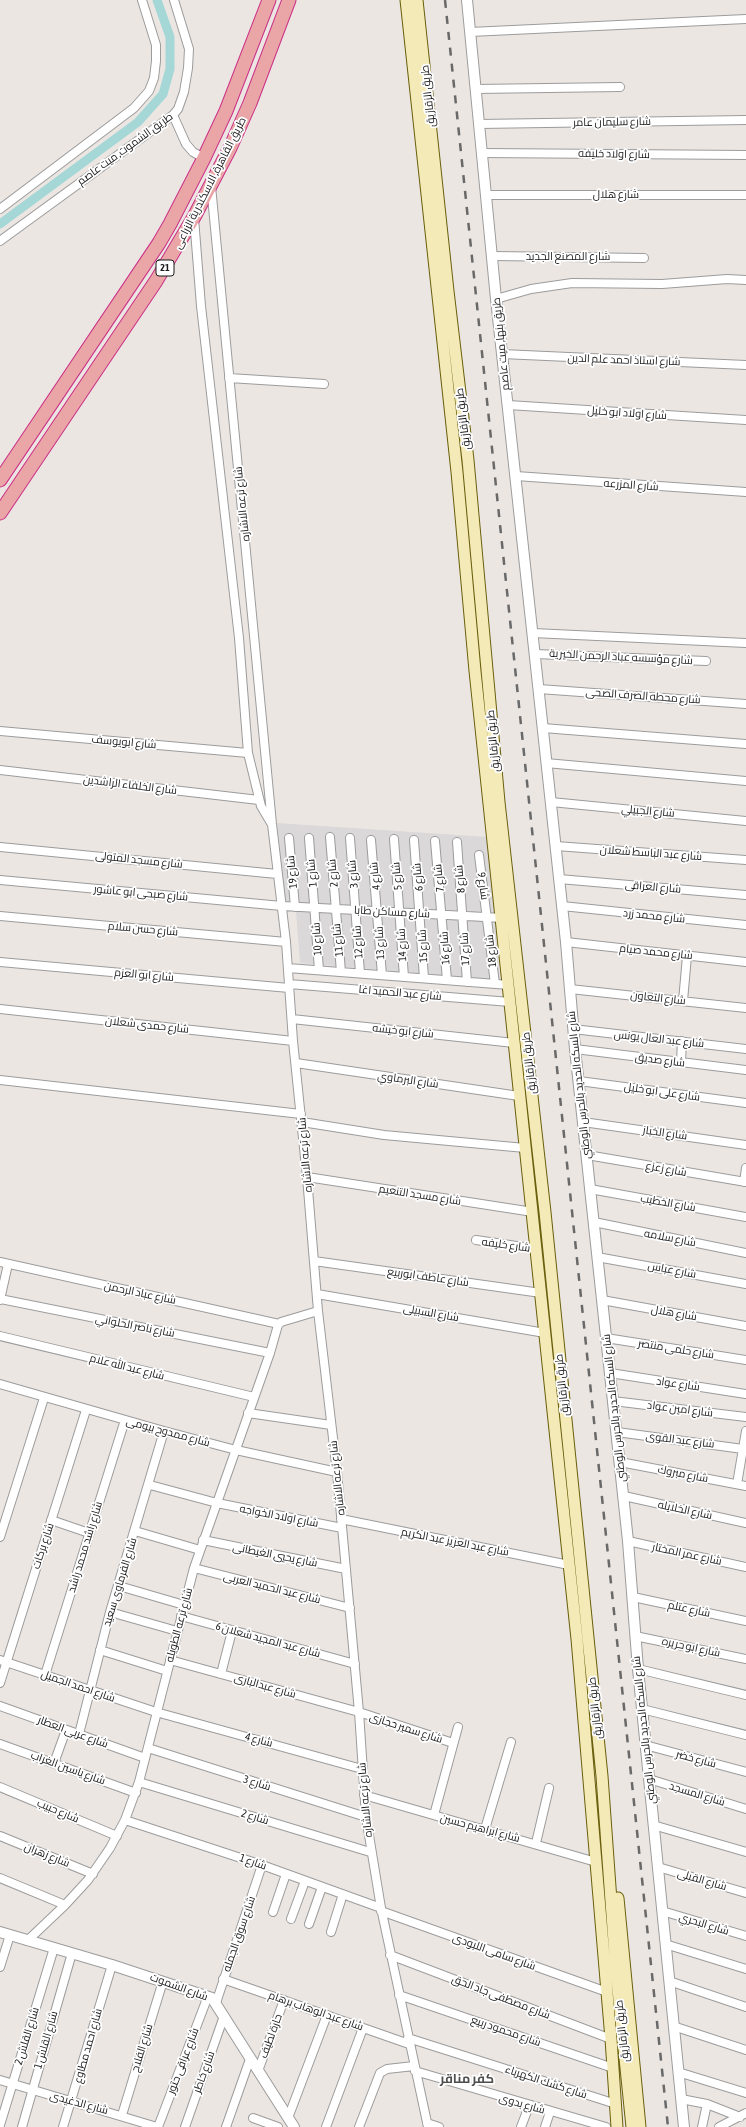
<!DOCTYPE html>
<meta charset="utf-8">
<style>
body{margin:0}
canvas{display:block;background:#ece6e2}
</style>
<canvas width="746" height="2127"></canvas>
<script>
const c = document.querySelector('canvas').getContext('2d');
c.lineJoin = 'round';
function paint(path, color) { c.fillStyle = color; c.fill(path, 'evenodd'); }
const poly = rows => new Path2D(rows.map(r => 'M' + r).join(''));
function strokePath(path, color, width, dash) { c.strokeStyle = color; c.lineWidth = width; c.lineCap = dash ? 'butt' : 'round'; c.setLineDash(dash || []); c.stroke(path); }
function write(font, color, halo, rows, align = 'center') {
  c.font = font + ' "Asap Condensed",Cairo,sans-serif'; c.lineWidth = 3.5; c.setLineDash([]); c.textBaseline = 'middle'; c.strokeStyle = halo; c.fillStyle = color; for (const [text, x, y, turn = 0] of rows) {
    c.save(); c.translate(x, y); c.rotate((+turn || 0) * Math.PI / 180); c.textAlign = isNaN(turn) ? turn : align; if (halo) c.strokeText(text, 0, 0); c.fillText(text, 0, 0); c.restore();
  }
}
paint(poly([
 [277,823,488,837,500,980,300,963,296,911,285,911]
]), '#dad8d9');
strokePath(poly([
 [0,224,138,122,163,94,170,69,170,37,157,0]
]), '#a5d7d7', 9);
const minor = poly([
 [470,32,746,19],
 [475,89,620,87],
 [173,115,186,144,193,152,204,158],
 [479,124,746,120],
 [482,153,746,155],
 [211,186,272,824,286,942,293,1041,307,1177,318,1311,337,1472,359,1712,366,1817,381,1908,428,2127],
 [487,195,746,195],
 [0,209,134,108,149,91,154,78,156,61,156,45,142,0],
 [194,218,201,306,239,638,248,753,261,806,271,823],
 [0,241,173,115,178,109,184,92,188,68,189,49,174,0],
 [493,256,644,258],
 [496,299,531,289,572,283,662,284,727,279,746,280],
 [502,354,746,365],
 [229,378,324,384],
 [508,405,746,420],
 [516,476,746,492],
 [533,633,746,643],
 [535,654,706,661],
 [539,689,746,704],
 [543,728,746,744],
 [0,731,248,753],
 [546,763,746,781],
 [0,770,259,800],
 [551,802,746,821],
 [330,837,341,972],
 [289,838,295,907],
 [309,838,319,970],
 [350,838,360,973],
 [394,839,404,977],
 [371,840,382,975],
 [414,840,424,978],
 [435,841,447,980],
 [457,842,467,982],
 [556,846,746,860],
 [0,847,277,874],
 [479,855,495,984],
 [559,879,746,895],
 [0,880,282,906,503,918],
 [562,906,746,925],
 [0,916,286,942],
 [566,942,746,962],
 [0,962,289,988],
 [288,968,509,985],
 [289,984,510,1002],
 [570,989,746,1008],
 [683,1001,687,956],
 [0,1009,293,1041],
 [292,1019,514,1043],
 [573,1029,746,1049],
 [575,1049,746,1070],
 [681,1062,682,1041],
 [296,1063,519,1096],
 [0,1080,301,1114],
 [579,1081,746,1103],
 [302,1122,384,1135,525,1148],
 [583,1122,746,1145],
 [587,1155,746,1182],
 [307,1177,533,1212],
 [744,1182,746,1168],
 [590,1189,746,1217],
 [594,1222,746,1253],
 [476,1240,537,1249],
 [597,1257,746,1284],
 [314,1261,541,1293],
 [0,1262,279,1324],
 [317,1294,545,1333],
 [0,1299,270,1353],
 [0,1300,8,1264],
 [602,1300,746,1326],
 [0,1336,254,1397],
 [606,1338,746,1360],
 [610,1373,746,1394],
 [0,1384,164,1431,236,1450,337,1472],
 [613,1401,746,1417],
 [248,1413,331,1425],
 [617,1432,743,1449],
 [620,1462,746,1486],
 [737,1484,746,1431],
 [150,1485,217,1503,342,1528],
 [624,1496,746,1523],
 [341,1519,569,1565],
 [51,1520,89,1533],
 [135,1531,200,1550],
 [0,1537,44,1398],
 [203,1540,346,1569],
 [628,1541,746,1567],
 [194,1568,350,1608],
 [119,1586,184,1605],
 [633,1597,746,1621],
 [110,1612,177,1631],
 [181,1616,355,1664],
 [635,1636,746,1659],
 [100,1650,167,1671],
 [0,1660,156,1712,362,1769],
 [170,1660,359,1712,453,1743],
 [638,1669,746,1695],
 [221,1674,232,1631],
 [45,1675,125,1420],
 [0,1683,86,1410],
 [0,1706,145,1758],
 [642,1709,746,1735],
 [79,1734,110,1612,164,1431],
 [0,1744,136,1793],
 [645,1745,746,1772],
 [148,1748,366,1817],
 [54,1763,66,1730],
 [649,1779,746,1809],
 [139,1782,370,1852],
 [0,1787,117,1836],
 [364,1795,596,1862],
 [434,1815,458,1727],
 [125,1820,262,1865,381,1908],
 [653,1825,746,1852],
 [485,1829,511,1742],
 [0,1836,93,1874],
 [536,1843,549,1788],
 [658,1867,746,1893],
 [0,1878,65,1905],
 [381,1911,607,1992],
 [662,1911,746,1936],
 [273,1912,286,1874],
 [291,1919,305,1881],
 [309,1924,322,1887],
 [331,1932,343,1894],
 [27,1941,65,1905,88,1880,110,1848,125,1820,139,1782,194,1568,270,1353,278,1325,281,1322,318,1311],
 [665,1944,746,1969],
 [390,1955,611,2039],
 [0,1967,10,1935],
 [223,1979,409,2044],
 [669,1981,746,2007],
 [399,1995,613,2068],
 [216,2003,262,1865],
 [673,2026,746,2050],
 [408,2038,616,2104],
 [258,2071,284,2000],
 [415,2071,606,2127],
 [678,2072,746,2093],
 [0,2080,157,2127],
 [681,2099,707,2104,740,2117],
 [122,2115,163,1981],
 [253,2118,278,2127],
 [288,2118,327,2015],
 [427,2123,439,2127],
 [0,2125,54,1948],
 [22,2127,72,1953],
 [63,2127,112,1965],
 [158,2127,208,1996],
 [185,2127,224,2016],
 [226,2127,250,2059],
 [326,2127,363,2028],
 [359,2127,380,2073,387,2069,414,2066],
 [521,2127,529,2106],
 [545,2127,550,2112],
 [702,2127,707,2104],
 [719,2127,746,2113]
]);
const tertiary = poly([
 [467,0,496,299,566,942,575,1049,628,1541,638,1669,684,2127],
 [0,1932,112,1965,212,1998,294,2127]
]);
const secondary = poly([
 [406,0,457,472,475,671,577,1639,611,2039,617,2127],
 [417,0,448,291,468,460,499,802,545,1212,602,1776,616,1970,632,2127],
 [618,1898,640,2127]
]);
const trunk = poly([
 [0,480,159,243,170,224,204,158,226,111,269,0],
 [0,513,156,281,194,217,230,148,250,103,289,0]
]);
strokePath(minor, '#9c9c9c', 10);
strokePath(tertiary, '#9c9c9c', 12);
strokePath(secondary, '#695f0c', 13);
strokePath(trunk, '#ca2f87', 15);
strokePath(minor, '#fff', 8);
strokePath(tertiary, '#fff', 10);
strokePath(secondary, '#f4eab8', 11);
strokePath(trunk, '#eaa5a6', 13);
strokePath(poly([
 [445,0,668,2127]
]), '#696969', 2.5, [8, 8]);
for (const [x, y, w] of [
 [165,268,18]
]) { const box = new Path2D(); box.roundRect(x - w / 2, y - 8, w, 16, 3); c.fillStyle = '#fff'; c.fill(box); strokePath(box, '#1b1b1b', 1); }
write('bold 10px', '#1b1b1b', null, [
 ["21",165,268]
]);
write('11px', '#1b1b1b', '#fff', [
 ["طريق الزقازيق",428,96,-96],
 ["شارع سليمان عامر",612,122,-1],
 ["طريق الشموت, ميت عاصم",125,149,-36],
 ["شارع اولاد خليفه",614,154,1],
 ["طريق القاهرة, الاسكندرية الزراعى",210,183,-63],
 ["شارع هلال",616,195],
 ["شارع المصنع الجديد",568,257],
 ["طريق بنها, ميت عاصم",501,344,-96],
 ["شارع استاذ احمد علم الدين",624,360,2],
 ["شارع اولاد ابو خليل",627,413,4],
 ["طريق الزقازيق",463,419,-97],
 ["شارع المزرعه",631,485,4],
 ["شارع ترعه الاشاره",242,504,-96],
 ["شارع مؤسسه عباد الرحمن الخيرية",621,657,3],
 ["شارع محطه الصرف الصحى",643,696,4],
 ["طريق الزقازيق",493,741,-95],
 ["شارع ابويوسف",124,742,5],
 ["شارع الخلفاء الراشدين",130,785,7],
 ["شارع الجبيلي",648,811,5],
 ["شارع عبد الباسط شعلان",651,853,4],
 ["شارع مسجد المتولى",139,860,6],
 ["شارع 19",292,872,-95],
 ["شارع 1",312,873,-95],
 ["شارع 2",333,873,-95],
 ["شارع 3",353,874,-95],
 ["شارع 4",375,876,-96],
 ["شارع 5",397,876,-95],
 ["شارع 6",418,877,-95],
 ["شارع 7",439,878,-96],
 ["شارع 8",460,879,-95],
 ["شارع 9",483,886,82],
 ["شارع العراقى",653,887,5],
 ["شارع صبحى ابو عاشور",141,893,5],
 ["شارع مساكن طابا",392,912,3],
 ["شارع محمد زرد",654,916,6],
 ["شارع حسن سلام",143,929,5],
 ["شارع 10",317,939,-94],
 ["شارع 11",338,940,-95],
 ["شارع 12",358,942,-94],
 ["شارع 13",380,943,-93],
 ["شارع 14",402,945,-93],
 ["شارع 15",423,946,-93],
 ["شارع 16",445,948,-94],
 ["شارع 17",465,949,-93],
 ["شارع 18",491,951,-96],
 ["شارع محمد صيام",656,952,6],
 ["شارع ابو العزم",144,975,5],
 ["شارع عبد الحميد اغا",400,993,5],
 ["شارع التعاون",658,998,6],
 ["شارع حمدى شعلان",147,1025,6],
 ["شارع ابو خيشه",403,1031,6],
 ["شارع عبد العال يونس",659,1039,6],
 ["شارع صديق",660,1060,7],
 ["طريق الزقازيق",529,1063,-96],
 ["شارع البرماوي",408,1080,8],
 ["شارع السكه الحديد بالحرس الوطني",579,1085,-96],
 ["شارع على ابو خليل",662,1092,8],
 ["شارع الخباز",665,1133,8],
 ["شارع ترعه الاشاره",305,1155,-95],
 ["شارع زعزع",666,1169,10],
 ["شارع مسجد التنعيم",420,1195,9],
 ["شارع الخطيب",668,1203,10],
 ["شارع سلامه",670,1238,11],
 ["شارع خليفه",506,1245,8],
 ["شارع عباس",672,1270,11],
 ["شارع عاطف ابوربيع",428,1277,8],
 ["شارع عباد الرحمن",140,1293,12],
 ["شارع السبيلى",431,1313,10],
 ["شارع هلال",674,1313,10],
 ["شارع ناصر الحلواني",135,1326,11],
 ["شارع حلمى منتصر",676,1349,9],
 ["شارع عبد الله علام",127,1367,14],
 ["شارع عواد",678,1384,8],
 ["طريق الزقازيق",562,1385,-96],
 ["شارع السكه الحديد بالحرس الوطني",614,1408,-96],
 ["شارع امين عواد",680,1409,7],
 ["شارع ممدوح بيومى",168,1432,15],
 ["شارع عبد القوى",680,1440,7],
 ["شارع مبروك",683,1474,11],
 ["شارع ترعه الاشاره",337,1478,-96],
 ["شارع الخلايله",685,1510,12],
 ["شارع اولاد الخواجه",279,1516,11],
 ["شارع عبد العزيز عبد الكريم",455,1542,11],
 ["شارع بركات",43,1546,-72],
 ["شارع راشد محمد راشد",85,1547,-73],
 ["شارع عمر المختار",687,1554,12],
 ["شارع يحيي الغيطانى",275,1555,11],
 ["شارع الفرماوى سعيد",120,1582,-73],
 ["شارع عبد الحميد العربى",272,1588,14],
 ["شارع عتلم",689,1609,12],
 ["شارع ترعه الطويله",179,1625,-75],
 ["شارع عبد المجيد شعلان 6",268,1640,15],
 ["شارع ابو حريره",691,1647,12],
 ["شارع احمد الجميل",78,1686,19],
 ["شارع عبدالبارى",265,1686,16],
 ["طريق الزقازيق",595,1708,-96],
 ["شارع سمير حجازى",406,1728,18],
 ["شارع السكه الحديد بالحرس الوطني",644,1730,-96],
 ["شارع عربى العطار",73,1732,20],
 ["شارع 4",259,1740,15],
 ["شارع خضر",696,1759,15],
 ["شارع ياسين الغراب",68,1768,20],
 ["شارع 3",257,1783,17],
 ["شارع المسجد",697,1794,17],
 ["شارع ترعه الاشاره",365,1800,-95],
 ["شارع حبيب",58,1811,23],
 ["شارع 2",255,1817,17],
 ["شارع ابراهيم حسين",480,1828,15],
 ["شارع زهران",47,1855,22],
 ["شارع 1",253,1862,19],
 ["شارع القبلى",702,1880,16],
 ["شارع البحري",704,1924,17],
 ["شارع سوق الجمله",239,1934,-71],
 ["شارع سامى اللبودى",494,1952,20],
 ["شارع الشموت",179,1987,20],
 ["شارع مصطفى جاد الحق",501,1997,21],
 ["شارع عبد الوهاب برهام",316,2011,19],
 ["شارع محمود ربيع",506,2031,19],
 ["طريق الزقازيق",622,2031,-96],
 ["شارع القلش 2",27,2036,-73],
 ["حارة لطيف",271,2036,-70],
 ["شارع القلش 1",46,2040,-74],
 ["شارع احمد مطاوع",88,2046,-74],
 ["شارع الفلاح",142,2048,-73],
 ["شارع عراقى حتور",183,2061,-69],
 ["شارع خاطر",204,2072,-70],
 ["شارع كشك الكهرباء",546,2082,18],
 ["شارع الدغيدى",79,2103,15],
 ["شارع بدوى",522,2104,16]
]);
write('bold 13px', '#4e4e4e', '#fff', [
 ["كفر مناقر",467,2079]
]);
</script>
